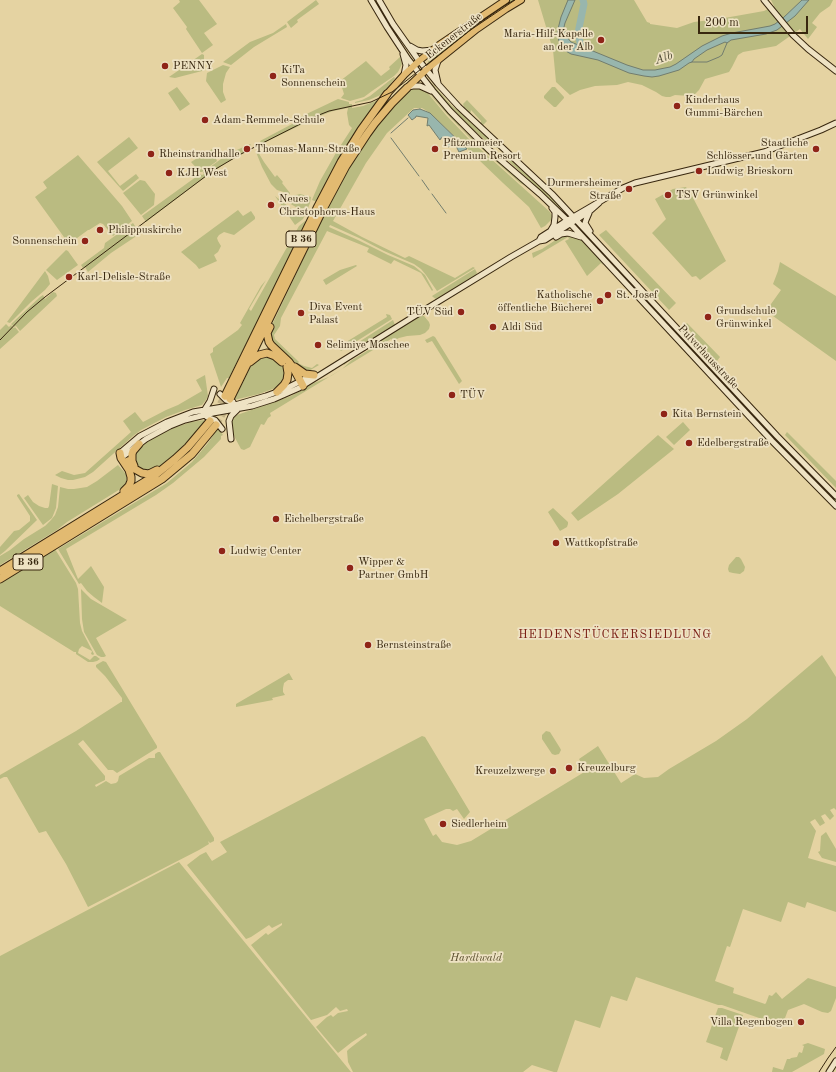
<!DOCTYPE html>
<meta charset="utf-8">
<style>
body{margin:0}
#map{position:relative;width:836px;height:1072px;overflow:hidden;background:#e5d3a2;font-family:"Old Standard TT",serif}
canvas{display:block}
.scale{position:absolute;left:698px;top:16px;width:110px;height:18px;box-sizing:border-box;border:2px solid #38270f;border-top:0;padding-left:5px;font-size:12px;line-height:14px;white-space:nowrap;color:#38270f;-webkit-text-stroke:3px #eee2c3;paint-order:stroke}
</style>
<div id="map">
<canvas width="836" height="1072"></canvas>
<div class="scale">200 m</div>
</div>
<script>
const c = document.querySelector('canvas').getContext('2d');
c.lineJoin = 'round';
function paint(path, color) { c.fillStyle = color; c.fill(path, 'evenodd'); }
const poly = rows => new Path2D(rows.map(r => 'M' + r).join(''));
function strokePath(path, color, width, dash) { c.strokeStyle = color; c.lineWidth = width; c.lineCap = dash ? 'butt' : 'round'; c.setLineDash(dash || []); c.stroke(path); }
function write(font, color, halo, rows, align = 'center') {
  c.font = font + ' "Old Standard TT",serif'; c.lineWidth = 3.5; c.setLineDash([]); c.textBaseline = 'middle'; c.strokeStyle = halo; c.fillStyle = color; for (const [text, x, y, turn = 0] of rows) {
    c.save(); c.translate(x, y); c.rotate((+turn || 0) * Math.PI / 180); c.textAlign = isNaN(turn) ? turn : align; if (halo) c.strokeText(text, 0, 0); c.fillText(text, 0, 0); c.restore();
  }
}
paint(poly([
 [179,0,199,0,217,24,204,33,213,45,202,53,186,29,187,27,173,8,180,2],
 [316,0,319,4,297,20,298,22,291,28,287,22],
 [510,0,518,0,465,35,429,63,428,61,463,33,463,32],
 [538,0,634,0,647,22,650,23,650,24,677,28,694,22,719,19,764,11,774,6,771,0,833,0,830,6,820,13,812,23,817,27,808,39,800,29,776,46,743,52,738,55,732,67,729,72,705,79,699,90,694,95,690,96,675,95,670,97,666,97,662,96,656,92,642,85,628,82,617,85,595,86,580,90,570,95,556,82,553,50],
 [286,24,287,27,254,47,231,65,223,62,250,42,273,33],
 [202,54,204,55,204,58,203,68,202,71,175,78,169,77],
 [400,57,402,64,398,72,394,76,372,91,364,97,350,101,341,98,344,94,340,81,366,61,381,76,390,69,389,67],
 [223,65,230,67,226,73,223,84,223,92,226,100,221,103,206,81,207,73],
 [394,77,395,78,383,94,369,100,355,103,355,102,362,100,370,96],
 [427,78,452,106,464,115,497,146,498,148,496,148,493,147,461,119,435,91,426,79],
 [177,87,190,104,180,111,168,93],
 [420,87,419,89,426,91,446,115,468,138,550,212,552,216,551,220,545,226,541,228,529,207,503,183,430,113,422,108,414,108,387,133,366,163,333,221,362,237,405,258,409,256,455,278,473,267,475,268,437,291,426,275,421,269,414,264,384,251,359,238,330,225,329,227,358,240,388,255,414,266,425,275,433,290,432,291,421,273,394,260,391,264,367,252,369,248,327,231,281,318,280,326,274,335,275,339,299,362,298,363,304,366,312,368,317,364,319,365,307,372,303,372,272,343,270,329,309,247,313,236,346,172,375,127,408,92,414,88],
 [552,87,555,87,564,97,564,98,556,107,554,107,544,98,544,96],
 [427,90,443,108,461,124,459,126,490,155,512,174,514,174,526,186,520,183,493,159,469,137,446,113,427,91],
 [338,99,349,102,349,104,352,104,352,108,363,106,378,100,317,202,312,200,314,195,320,181,337,151,352,128,349,125,347,113,348,108,333,111,317,117,262,144,260,141,294,123,296,119],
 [467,100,487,121,482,126,481,124,481,121,471,110,470,115,465,110,463,104],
 [129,137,138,148,108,171,120,186,136,174,139,178,123,191,97,162],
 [250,144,251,145,248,147,249,150,229,161,209,174,146,222,142,216,200,174,202,175,204,174,203,172,228,154],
 [212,149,217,161,202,172,200,172,191,162],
 [256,152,258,152,264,162,275,177,277,175,283,182,282,183,290,193,290,194,277,190,271,184,262,167],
 [502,153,504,153,552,197,566,212,565,213,538,188,504,157],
 [78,155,122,206,132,221,113,236,103,224,100,223,89,230,88,230,69,244,35,197,47,188,43,182],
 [140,180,145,181,155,194,154,205,141,215,123,193],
 [686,187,690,194,691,194,726,261,720,265,700,280,696,276,692,277,652,233,666,219,655,199,673,189],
 [279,193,288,197,300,194,311,197,310,203,306,213,289,203,281,197,278,194],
 [275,196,293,210,305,215,303,219,295,225],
 [238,210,243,216,251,211,255,217,255,219,234,235,224,232,219,235,217,238,218,241,221,246,218,252,214,255,217,261,199,269,196,265,181,252],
 [305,221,306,222,229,378,227,378,221,387,210,354,213,352,213,348,238,330,242,325,240,323,261,286,266,280,249,309,251,311,299,226],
 [133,223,137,229,138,235,111,253,88,272,85,267,83,268,81,265,104,248,105,243],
 [577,226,730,388,728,390,576,227],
 [606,230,676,303,669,310,599,235],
 [565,236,581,239,602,261,603,265,601,263,587,276,565,241,569,239,568,237,533,258,532,253,542,249,557,239],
 [66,250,68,251,78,265,57,280,46,270],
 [780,262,836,296,836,361,766,311,781,290,773,284,778,271],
 [356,265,357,266,326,285,323,280,340,270],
 [475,269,477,273,475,276,436,299,433,297,432,296],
 [45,271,48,276,50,284,45,290,31,302,10,323,7,322],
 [53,292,56,293,57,296,20,331,16,326,14,327,11,324,40,297,43,295,45,299],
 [386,314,390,315,392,319,341,351,338,347,387,317],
 [419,316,424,316,429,322,430,325,429,329,425,333,420,335,407,336,399,338,393,341,391,339,270,413,271,416,268,418,264,425,261,424,250,447,244,450,241,449,234,436,232,429,231,421,232,419,237,415,291,396,314,383,331,376,342,369,352,360,390,337,371,347,351,359,344,365,344,363],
 [393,320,395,325,364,344,354,347,349,350,348,349],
 [687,323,720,357,717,361,716,362,689,333,691,332,685,325],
 [6,324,9,327,11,325,14,328,15,327,19,332,0,349,0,330],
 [433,336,435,337,462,381,459,384,432,341,427,343,425,340],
 [263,355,276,359,285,369,286,375,281,386,259,394,234,400,253,362],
 [205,375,208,396,206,400,202,405,185,410,166,417,141,430,133,436,93,472,85,477,73,480,68,480,61,478,55,475,62,471,74,475,85,473,131,432,123,421,135,412,143,422,166,410,178,405,202,391,196,380],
 [204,420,204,422,195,433,181,448,162,465,157,468,149,472,138,469,133,457,138,446,162,432,191,422],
 [683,422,690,430,674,445,666,437],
 [218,428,223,435,221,436,221,439,204,457,173,483,156,495,66,549,78,579,91,566,104,587,102,603,94,597,87,591,81,583,79,584,58,549,167,483,192,462,208,443],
 [787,432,836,481,836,488,785,435],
 [658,435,674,449,618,494,578,521,571,513],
 [782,444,836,499,836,503,780,446],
 [118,465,126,474,127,478,125,485,122,488,67,522,57,530,0,565,0,556,10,550,24,539,45,526,51,520,55,515,58,507,60,487,68,489,74,489,87,487,97,481],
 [52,484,58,486,56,508,52,518,43,525,24,498,28,495,33,502,39,506,45,508,48,508,49,506],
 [19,494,37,520,5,551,0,555,0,547,14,531,19,530,30,521,30,516,17,496,17,495],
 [553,508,568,522,568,524,567,527,560,531,548,512],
 [55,549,76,583,78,589,80,623,82,631,94,654,93,655,91,654,92,651,82,646,79,649,78,653,90,660,94,656,96,656,100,659,97,661,93,662,88,662,76,654,76,652,74,652,0,606,0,583],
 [736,557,739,557,741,559,745,567,744,571,740,574,733,573,729,572,728,569,729,565],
 [81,589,91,599,127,620,96,638,106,656,104,657,101,657,97,655,84,632,82,619],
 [822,655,836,677,836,810,834,808,830,810,834,816,830,820,825,814,821,816,825,823,820,826,815,819,810,822,816,831,808,858,836,866,836,912,807,902,805,908,788,902,781,922,743,909,730,947,727,946,715,981,734,988,733,993,765,1004,766,1003,769,995,772,996,776,992,782,999,808,978,836,987,836,998,831,1011,828,1013,822,1012,804,1004,788,1010,782,1026,722,1005,718,1005,636,977,627,1001,611,996,600,1028,575,1020,557,1072,554,1072,532,1065,523,1072,353,1072,348,1062,347,1051,349,1049,367,1035,366,1033,352,1042,338,1053,316,1027,327,1017,331,1015,333,1017,338,1013,348,1011,347,1009,340,1011,336,1007,327,1015,311,1020,251,945,266,933,268,935,282,925,282,923,272,928,269,925,251,937,246,939,187,865,200,855,206,852,212,861,227,852,220,842,422,736,425,737,470,812,464,819,457,809,453,811,450,809,446,809,424,819,433,836,436,834,442,842,457,845,471,841,586,771,579,759,598,746,621,783,635,774,644,778,658,777,669,769,716,741,747,719],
 [103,661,106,662,157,746,157,748,117,773,113,770,108,770,83,740,78,744,105,776,105,780,95,785,96,787,106,781,111,784,116,783,118,781,119,776,149,758,155,758,155,754,158,752,160,752,214,838,214,841,210,843,208,841,209,844,199,850,88,907,66,864,46,831,39,833,7,777,4,777,0,779,0,775,76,731,121,702,122,702,122,698,105,676,96,667,96,665],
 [289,673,293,680,288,680,284,683,283,688,283,692,285,695,272,698,273,700,236,707,236,704],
 [546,731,550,732,560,748,561,750,559,754,555,755,552,754,542,739,542,735],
 [826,832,836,849,836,862,822,858,818,852,820,851,821,836],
 [179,862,351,1072,0,1072,0,956],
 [718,1008,722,1008,743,1015,727,1061,720,1058,723,1048,706,1042],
 [808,1043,825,1049,824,1054,792,1072,772,1072,773,1067,783,1070,787,1059,790,1059,791,1058,797,1057,799,1052,802,1053,804,1046,802,1045]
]), '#babb81');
const water = poly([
 [568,0,575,0,565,23,564,27,566,36,571,42,627,65,643,70,655,70,670,67,676,64,702,46,722,36,732,33,770,26,775,24,783,18,802,0,809,0,795,16,777,30,766,34,731,40,727,43,725,42,707,50,694,59,692,62,689,63,679,70,659,76,652,77,644,76,629,73,598,60,571,54,564,50,559,41,557,33,561,17,568,0],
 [420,109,430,113,467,149,459,152,455,144,448,147,447,145,448,141,447,139,444,137,441,138,440,140,429,125,427,126,428,118,416,116,416,117,412,120,408,115,413,110,420,109]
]);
paint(water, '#98b6ad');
strokePath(water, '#727d6e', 1);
strokePath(poly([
 [692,62,707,62,719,57,722,55,727,43],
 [391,133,408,118],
 [391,138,419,176],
 [422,180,429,190],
 [432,194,446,213]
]), '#727d6e', 1);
strokePath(poly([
 [581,47,578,33,584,4,583,0]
]), '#98b6ad', 7);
strokePath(poly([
 [215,413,225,396],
 [216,425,227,406]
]), '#c2b185', 7, [7, 3.5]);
const secondary = poly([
 [371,0,387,27,408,59,433,91,450,111,488,149,540,194,567,220,772,441,836,506],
 [379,0,393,24,417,58,438,84,459,107,552,194,777,436,836,496],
 [764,0,793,35,808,49,836,71],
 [410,46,417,50,422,51,433,50],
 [403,54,406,65,404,75],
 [438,83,435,70,438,61],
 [408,87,413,86,420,86,431,91],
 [589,213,586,220,585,223,590,231],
 [551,230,554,225,555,217,555,212,552,208],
 [556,237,561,234,568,233,581,237],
 [539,241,541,237,563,223,623,188,635,183,764,152,821,130,836,123],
 [220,394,226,400,233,402],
 [205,409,210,401,214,389],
 [207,417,215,420,222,429],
 [231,439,229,421,231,416,238,409],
 [120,453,140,436,167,422,193,412,235,405,266,396,285,389,313,375],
 [121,458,146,439,170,426,185,420,213,413,252,406,274,399,299,388,413,317,511,257,539,241,545,240,590,211,599,203],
 [829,1072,836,1061]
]);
const primary = poly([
 [407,88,426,70,477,29,506,9,521,0],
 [387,94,405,74,419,61,439,45,506,0]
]);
const highway = poly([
 [270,327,267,333,269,342,271,345,289,362,294,369,303,386],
 [250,362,259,355,267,353,275,356,282,362],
 [295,367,305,374,314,375],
 [277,392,284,385,287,380,288,373,287,367],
 [225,396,318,206,341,162,361,130,387,94],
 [230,399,323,209,346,166,367,134,375,123,392,103,407,88],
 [120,453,121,458,129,470,131,477,131,481,129,486,124,491],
 [128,461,133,468,142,473,149,474,157,470],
 [134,466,132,461,132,454,133,451,139,444],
 [0,571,154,476,175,459,188,447,210,421],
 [0,579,162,479,192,454,216,425]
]);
strokePath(secondary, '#38270f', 7);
strokePath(primary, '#38270f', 8);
strokePath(highway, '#38270f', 9);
strokePath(secondary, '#eee2c3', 5);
strokePath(primary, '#e2ba71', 6);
strokePath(highway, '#e2ba71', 7);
strokePath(poly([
 [0,340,27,312,45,297,214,170,241,154,314,117,329,111,371,102,392,92,469,31,515,0],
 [819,1072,828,1058,836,1047]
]), '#38270f', 1);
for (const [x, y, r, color] of [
 [601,40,4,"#8f2418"],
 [165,66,4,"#8f2418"],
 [273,76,4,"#8f2418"],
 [677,106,4,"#8f2418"],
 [205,120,4,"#8f2418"],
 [247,149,4,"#8f2418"],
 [435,149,4,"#8f2418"],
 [816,149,4,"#8f2418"],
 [151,154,4,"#8f2418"],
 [699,171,4,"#8f2418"],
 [169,173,4,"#8f2418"],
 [629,189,4,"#8f2418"],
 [668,195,4,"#8f2418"],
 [271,205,4,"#8f2418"],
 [100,230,4,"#8f2418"],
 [85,241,4,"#8f2418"],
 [69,277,4,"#8f2418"],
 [608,295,4,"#8f2418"],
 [600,301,4,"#8f2418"],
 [461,312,4,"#8f2418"],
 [301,313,4,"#8f2418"],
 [708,317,4,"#8f2418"],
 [493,327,4,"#8f2418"],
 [318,345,4,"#8f2418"],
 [452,395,4,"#8f2418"],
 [664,414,4,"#8f2418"],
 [689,443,4,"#8f2418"],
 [276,519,4,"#8f2418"],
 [556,543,4,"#8f2418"],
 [222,551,4,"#8f2418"],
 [350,568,4,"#8f2418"],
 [368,645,4,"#8f2418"],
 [569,768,4,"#8f2418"],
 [553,771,4,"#8f2418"],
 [443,824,4,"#8f2418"],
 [801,1022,4,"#8f2418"]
]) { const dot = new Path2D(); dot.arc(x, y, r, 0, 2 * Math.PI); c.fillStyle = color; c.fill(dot); strokePath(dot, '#eee2c3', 1.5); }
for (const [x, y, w] of [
 [301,239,30],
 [28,562,30]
]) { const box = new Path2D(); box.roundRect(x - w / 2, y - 8, w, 16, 3); c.fillStyle = '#eee2c3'; c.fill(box); strokePath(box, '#38270f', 1); }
write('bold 10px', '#38270f', null, [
 ["B 36",301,239],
 ["B 36",28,562]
]);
write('11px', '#38270f', '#eee2c3', [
 ["Maria-Hilf-Kapelle",593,34,"right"],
 ["an der Alb",593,47,"right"],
 ["PENNY",173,66],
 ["KiTa",281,70],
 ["Sonnenschein",281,83],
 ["Kinderhaus",685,100],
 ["Gummi-Bärchen",685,113],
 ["Adam-Remmele-Schule",213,120],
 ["Pfitzenmeier",443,143],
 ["Premium Resort",443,156],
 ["Staatliche",808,143,"right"],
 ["Schlösser und Gärten",808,156,"right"],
 ["Thomas-Mann-Straße",255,149],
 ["Rheinstrandhalle",159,154],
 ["Ludwig Brieskorn",707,171],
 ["KJH West",177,173],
 ["Durmersheimer",621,183,"right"],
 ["Straße",621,196,"right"],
 ["TSV Grünwinkel",676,195],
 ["Neues",279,199],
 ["Christophorus-Haus",279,212],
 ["Philippuskirche",108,230],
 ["Sonnenschein",77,241,"right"],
 ["Karl-Delisle-Straße",77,277],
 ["Katholische",592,295,"right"],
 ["öffentliche Bücherei",592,308,"right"],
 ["St. Josef",616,295],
 ["Diva Event",309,307],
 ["Palast",309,320],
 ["Grundschule",716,311],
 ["Grünwinkel",716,324],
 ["TÜV Süd",453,312,"right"],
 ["Aldi Süd",501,327],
 ["Selimiye Moschee",326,345],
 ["TÜV",460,395],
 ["Kita Bernstein",672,414],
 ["Edelbergstraße",697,443],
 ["Eichelbergstraße",284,519],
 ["Wattkopfstraße",564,543],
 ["Ludwig Center",230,551],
 ["Wipper &",358,562],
 ["Partner GmbH",358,575],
 ["Bernsteinstraße",376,645],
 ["Kreuzelburg",577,768],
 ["Kreuzelzwerge",545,771,"right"],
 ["Siedlerheim",451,824],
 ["Villa Regenbogen",793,1022,"right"]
], 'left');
write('11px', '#38270f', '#eee2c3', [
 ["Eckenerstraße",454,36,-38],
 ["Pulverhausstraße",708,357,47]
]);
write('italic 11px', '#584c2c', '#eee2c3', [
 ["Hardtwald",476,958]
]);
write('italic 12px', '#504b36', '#eee2c3', [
 ["Alb",664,58,-19]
]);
c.letterSpacing = '1px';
write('12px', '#7a1f14', '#eee2c3', [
 ["HEIDENSTÜCKERSIEDLUNG",615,635]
]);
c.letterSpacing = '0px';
</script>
